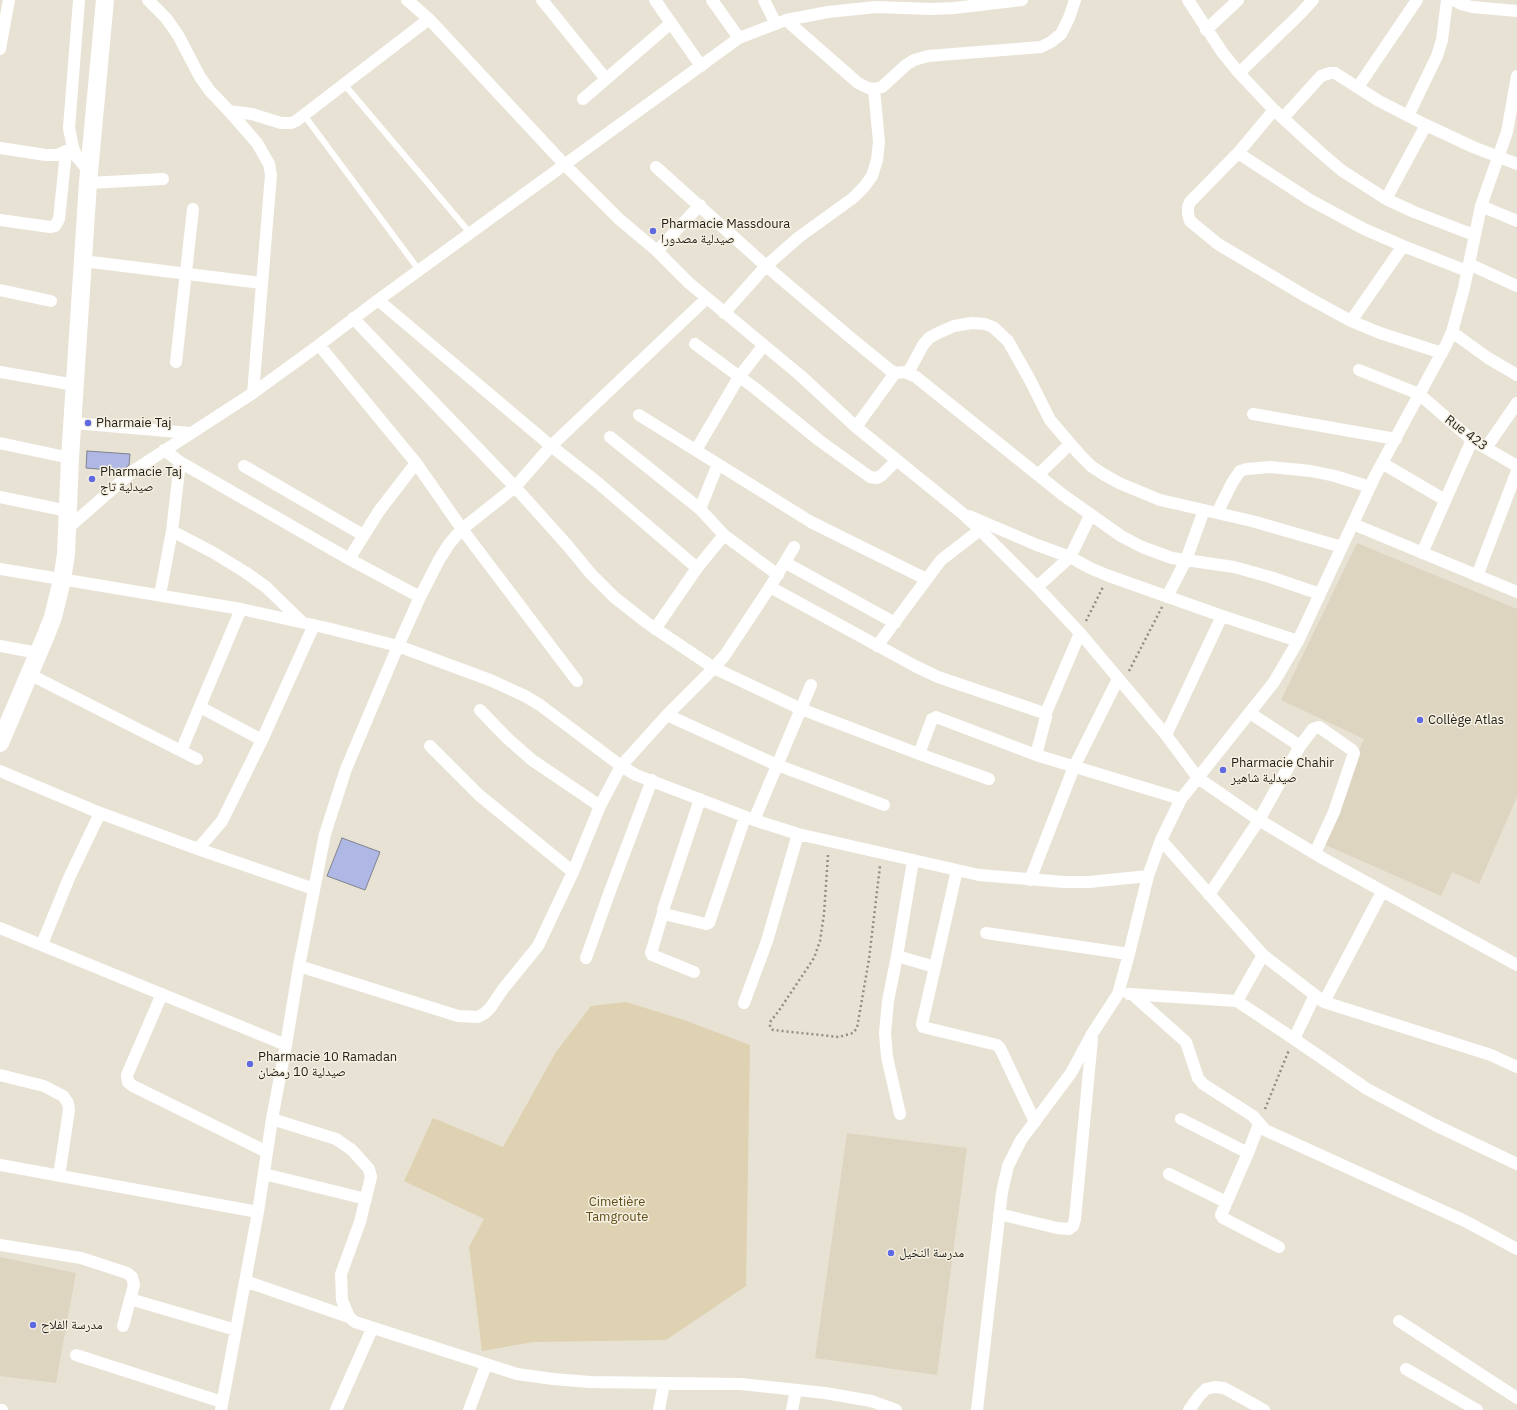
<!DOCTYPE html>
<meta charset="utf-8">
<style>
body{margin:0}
canvas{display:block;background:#e8e2d4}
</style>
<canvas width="1517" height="1410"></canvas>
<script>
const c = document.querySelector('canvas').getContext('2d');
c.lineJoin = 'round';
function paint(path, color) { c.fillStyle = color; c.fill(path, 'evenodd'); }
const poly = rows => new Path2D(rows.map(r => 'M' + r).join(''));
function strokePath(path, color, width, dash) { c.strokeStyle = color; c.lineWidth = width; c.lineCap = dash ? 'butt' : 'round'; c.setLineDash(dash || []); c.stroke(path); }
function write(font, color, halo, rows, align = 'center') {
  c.font = font + ' "IBM Plex Sans","Noto Naskh Arabic",sans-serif'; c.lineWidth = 3; c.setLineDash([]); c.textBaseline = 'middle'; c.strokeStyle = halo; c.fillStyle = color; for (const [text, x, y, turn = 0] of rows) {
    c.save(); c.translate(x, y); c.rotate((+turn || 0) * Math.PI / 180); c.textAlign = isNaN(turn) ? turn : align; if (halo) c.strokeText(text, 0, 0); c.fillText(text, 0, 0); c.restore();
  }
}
paint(poly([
 [1357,543,1517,609,1517,797,1479,884,1452,872,1441,896,1319,842,1364,739,1281,700],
 [847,1133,967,1148,937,1375,815,1358],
 [0,1257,76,1273,56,1383,0,1376]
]), '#ded5c1');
paint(poly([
 [626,1002,684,1020,750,1045,746,1286,666,1340,533,1342,482,1351,469,1247,484,1219,404,1181,433,1118,503,1147,556,1052,591,1006]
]), '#dfd2b2');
const building = poly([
 [87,451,130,454,129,465,122,471,86,468,87,451],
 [342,838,380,852,365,890,327,876,342,838]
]);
paint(building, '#afb8e4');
strokePath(building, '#7f828f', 1);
strokePath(poly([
 [1086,621,1103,587],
 [1129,671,1162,607],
 [828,855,824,914,820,941,814,958,778,1012,770,1022,770,1027,773,1030,839,1037,853,1033,857,1028,869,959,880,866],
 [1265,1109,1289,1050]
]), '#918d82', 2.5, [2, 3]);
strokePath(poly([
 [344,84,470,233],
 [304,115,419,270]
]), '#fff', 6);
strokePath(poly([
 [79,0,69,128,73,148,77,157,89,171],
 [148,0,166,18,178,35,200,77,210,91,229,111,252,114,281,123,291,123,296,121,429,19],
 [407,0,429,19,565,165,619,219,657,251,689,283,801,376,856,427,962,513,980,530,1037,587,1080,633,1166,735,1198,778,1259,820,1324,859,1517,965],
 [542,0,606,79],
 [655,0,701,66],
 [712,0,739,38],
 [764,0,776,24],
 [1188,0,1222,52,1239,73,1274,110,1320,152,1341,170,1386,199,1414,212,1474,235],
 [1454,0,1461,4,1472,7,1517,11],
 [786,20,858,83,868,88,874,89,882,87,906,65,914,60,928,56,1041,47,1051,42,1061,34,1069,18,1075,0],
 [1206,30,1238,0],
 [0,49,9,0],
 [1239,73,1299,15,1313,0],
 [1358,87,1417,0],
 [583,99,671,23],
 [1274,110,1238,153,1190,202,1188,207,1188,214,1190,221,1218,244,1307,297,1351,321,1380,333,1442,353],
 [229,111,257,143,269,164,271,175,253,393],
 [1408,116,1437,56,1442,40,1447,0],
 [1283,118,1321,76,1330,73,1335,73,1379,101,1426,125,1473,147,1517,164],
 [0,148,46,155,57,155,73,148],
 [1238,153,1310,200,1364,229,1403,246,1467,271],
 [656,167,766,266,851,338,890,370,895,373,905,372,916,377,1063,495,1121,536,1142,547,1172,558,1234,567,1270,577,1320,594],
 [88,183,163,179],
 [1386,199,1426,125],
 [1481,206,1517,221],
 [0,220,50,227,55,226,59,219,66,152],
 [657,251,700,205],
 [83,261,261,283],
 [1469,264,1517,286],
 [0,290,51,301],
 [378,300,551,446,597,482,697,568],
 [724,313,766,266,799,237,853,198,864,187,872,176,877,160,879,142,874,89],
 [353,318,515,487,568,546,591,574,614,597,647,623,714,668,801,709,919,754,989,779],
 [1351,321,1403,246],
 [1452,332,1488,358,1517,375],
 [695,344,756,389,820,441,870,477,877,478,882,475,897,460],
 [319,345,416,463,462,529,577,681],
 [176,362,193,209],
 [1359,370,1419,394,1472,440,1517,466],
 [0,372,75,385],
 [908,373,923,345,929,338,938,333,954,326,972,323,985,324,993,327,1008,341,1030,380,1050,420,1080,455,1091,466,1103,474,1119,483,1160,500,1252,521,1342,547],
 [1253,414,1396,439],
 [639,415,811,522,926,579],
 [73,423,190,433],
 [856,427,895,373],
 [610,437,700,509,724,535],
 [0,443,70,458],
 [1486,448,1517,403],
 [164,450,180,462,349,559,420,597],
 [696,450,739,377,764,345],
 [1382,463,1445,500],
 [244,466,363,535],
 [1038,475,1070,444],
 [0,497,68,511],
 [700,509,718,464],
 [1217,513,1232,483,1240,471,1247,469,1270,467,1311,471,1335,476,1370,487],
 [969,516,1037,545,1070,557,1090,568,1109,576,1222,616,1298,641],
 [1353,524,1517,592],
 [67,529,133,471,253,393,319,345,378,300,739,38,786,20,828,12,876,7,931,9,954,8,1022,0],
 [172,531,214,553,245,572,266,587,302,622],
 [1422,553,1472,440],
 [349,559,379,511,416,463],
 [786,563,895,623],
 [0,569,241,609,327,628,398,646,490,680,525,696,540,705,621,766,636,775,754,820,798,834,979,875,1064,882,1089,882,1148,876],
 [1477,576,1517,471],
 [770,587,915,666,938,677,1044,713,1046,717,1036,755],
 [1037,587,1070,557,1090,516],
 [160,595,172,531,180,462],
 [1167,597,1186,560,1204,510],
 [655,629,697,568,724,535,778,575],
 [0,646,38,653],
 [877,646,941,560,980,530],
 [29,674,197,759],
 [200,707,262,740],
 [480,710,507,738,532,760,600,806],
 [1250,713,1300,746],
 [667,715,777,765,884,805],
 [1045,715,1080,633],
 [1166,735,1222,616],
 [430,746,479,795,573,872],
 [181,751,241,609],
 [919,754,932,719,936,717,1036,755,1181,799],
 [0,771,100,813,198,849,314,889],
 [700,799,663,910,664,914,706,924,709,923,745,817],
 [754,820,811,685],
 [1161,840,1263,955,1324,1002,1491,1055,1517,1067],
 [198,849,222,821,262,740,314,625],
 [1030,880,1074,767,1118,679],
 [1209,895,1259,820,1300,746,1313,729,1319,727,1352,750,1354,753,1334,812,1315,853],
 [663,913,651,953,652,955,694,972],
 [0,928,286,1045],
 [986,933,1129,954],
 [42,944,69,878,100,813],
 [897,956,935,967,922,1024,923,1027,997,1045,1000,1048,1035,1122],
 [586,958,610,891,652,780],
 [299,966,458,1016,478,1017,485,1013,491,1007,503,989,538,946,573,872,600,806,621,766,667,715,714,668,725,655,770,587,794,547],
 [935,967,957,870],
 [162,994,127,1075,128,1082,133,1086,267,1152],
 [1129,994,1237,1001,1263,955],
 [1132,994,1186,1042,1198,1078,1203,1084,1253,1116,1265,1130,1465,1221,1517,1249],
 [1237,1001,1294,1039,1315,995],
 [1324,1002,1382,892],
 [744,1003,767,941,798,834],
 [1294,1039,1367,1089,1435,1125,1517,1164],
 [0,1075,44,1086,63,1096,68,1103,69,1110,59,1176],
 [900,1114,887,1057,885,1033,888,1001,897,956,913,861],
 [272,1119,336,1139,352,1150,369,1169,371,1177,360,1222,341,1274,342,1300,349,1317,355,1322,517,1374,553,1379,590,1382,741,1384,825,1393,871,1401,896,1410],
 [1181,1119,1248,1153],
 [1259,1124,1248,1153,1221,1215,1223,1218,1279,1247],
 [0,1165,258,1212],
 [264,1174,366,1199],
 [1169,1174,1226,1202],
 [999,1214,1057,1228,1069,1229,1073,1226,1075,1219,1092,1039],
 [0,1245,81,1258,127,1273,132,1277,134,1285,123,1326],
 [245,1281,349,1317],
 [130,1299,236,1330],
 [1399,1321,1517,1398],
 [76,1355,222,1402],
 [1406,1369,1477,1410],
 [0,1410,2,1410],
 [221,1410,258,1212,272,1119,286,1045,299,966,325,834,346,769,398,646,420,597,439,560,449,544,462,529,515,487,551,446,707,298],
 [336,1410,372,1329],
 [469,1410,486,1365],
 [659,1410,664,1383],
 [792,1410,796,1390],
 [977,1410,1002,1192,1008,1166,1021,1140,1071,1073,1092,1034,1118,994,1129,954,1148,876,1161,840,1181,799,1274,682,1298,641,1375,476,1446,345,1452,332,1464,288,1481,206,1507,132,1517,76],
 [1189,1410,1199,1396,1206,1389,1215,1387,1224,1388,1264,1410]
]), '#fff', 12);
strokePath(poly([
 [0,743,46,635,53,617,62,580,66,554,70,458,88,183,105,0]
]), '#fff', 18);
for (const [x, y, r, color] of [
 [653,231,4,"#5f69e1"],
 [88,423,4,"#5f69e1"],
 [92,479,4,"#5f69e1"],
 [1420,720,4,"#5f69e1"],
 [1223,770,4,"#5f69e1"],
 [250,1064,4,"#5f69e1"],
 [891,1253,4,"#5f69e1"],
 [33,1325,4,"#5f69e1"]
]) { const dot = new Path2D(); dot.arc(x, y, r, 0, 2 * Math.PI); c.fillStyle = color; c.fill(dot); strokePath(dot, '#f5f0e1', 1.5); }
write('13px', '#211f19', '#f5f0e1', [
 ["Pharmacie Massdoura",661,224],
 ["صيدلية مصدورا",661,239],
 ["Pharmaie Taj",96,423],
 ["Pharmacie Taj",100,472],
 ["صيدلية تاج",100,487],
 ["Collège Atlas",1428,720],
 ["Pharmacie Chahir",1231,763],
 ["صيدلية شاهير",1231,778],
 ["Pharmacie 10 Ramadan",258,1057],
 ["صيدلية 10 رمضان",258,1072],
 ["مدرسة النخيل",899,1253],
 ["مدرسة الفلاح",41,1325]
], 'left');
write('13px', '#211f19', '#f5f0e1', [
 ["Rue 423",1466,433,37]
]);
write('13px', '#614e19', '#f5f0e1', [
 ["Cimetière",617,1202],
 ["Tamgroute",617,1217]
]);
</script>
